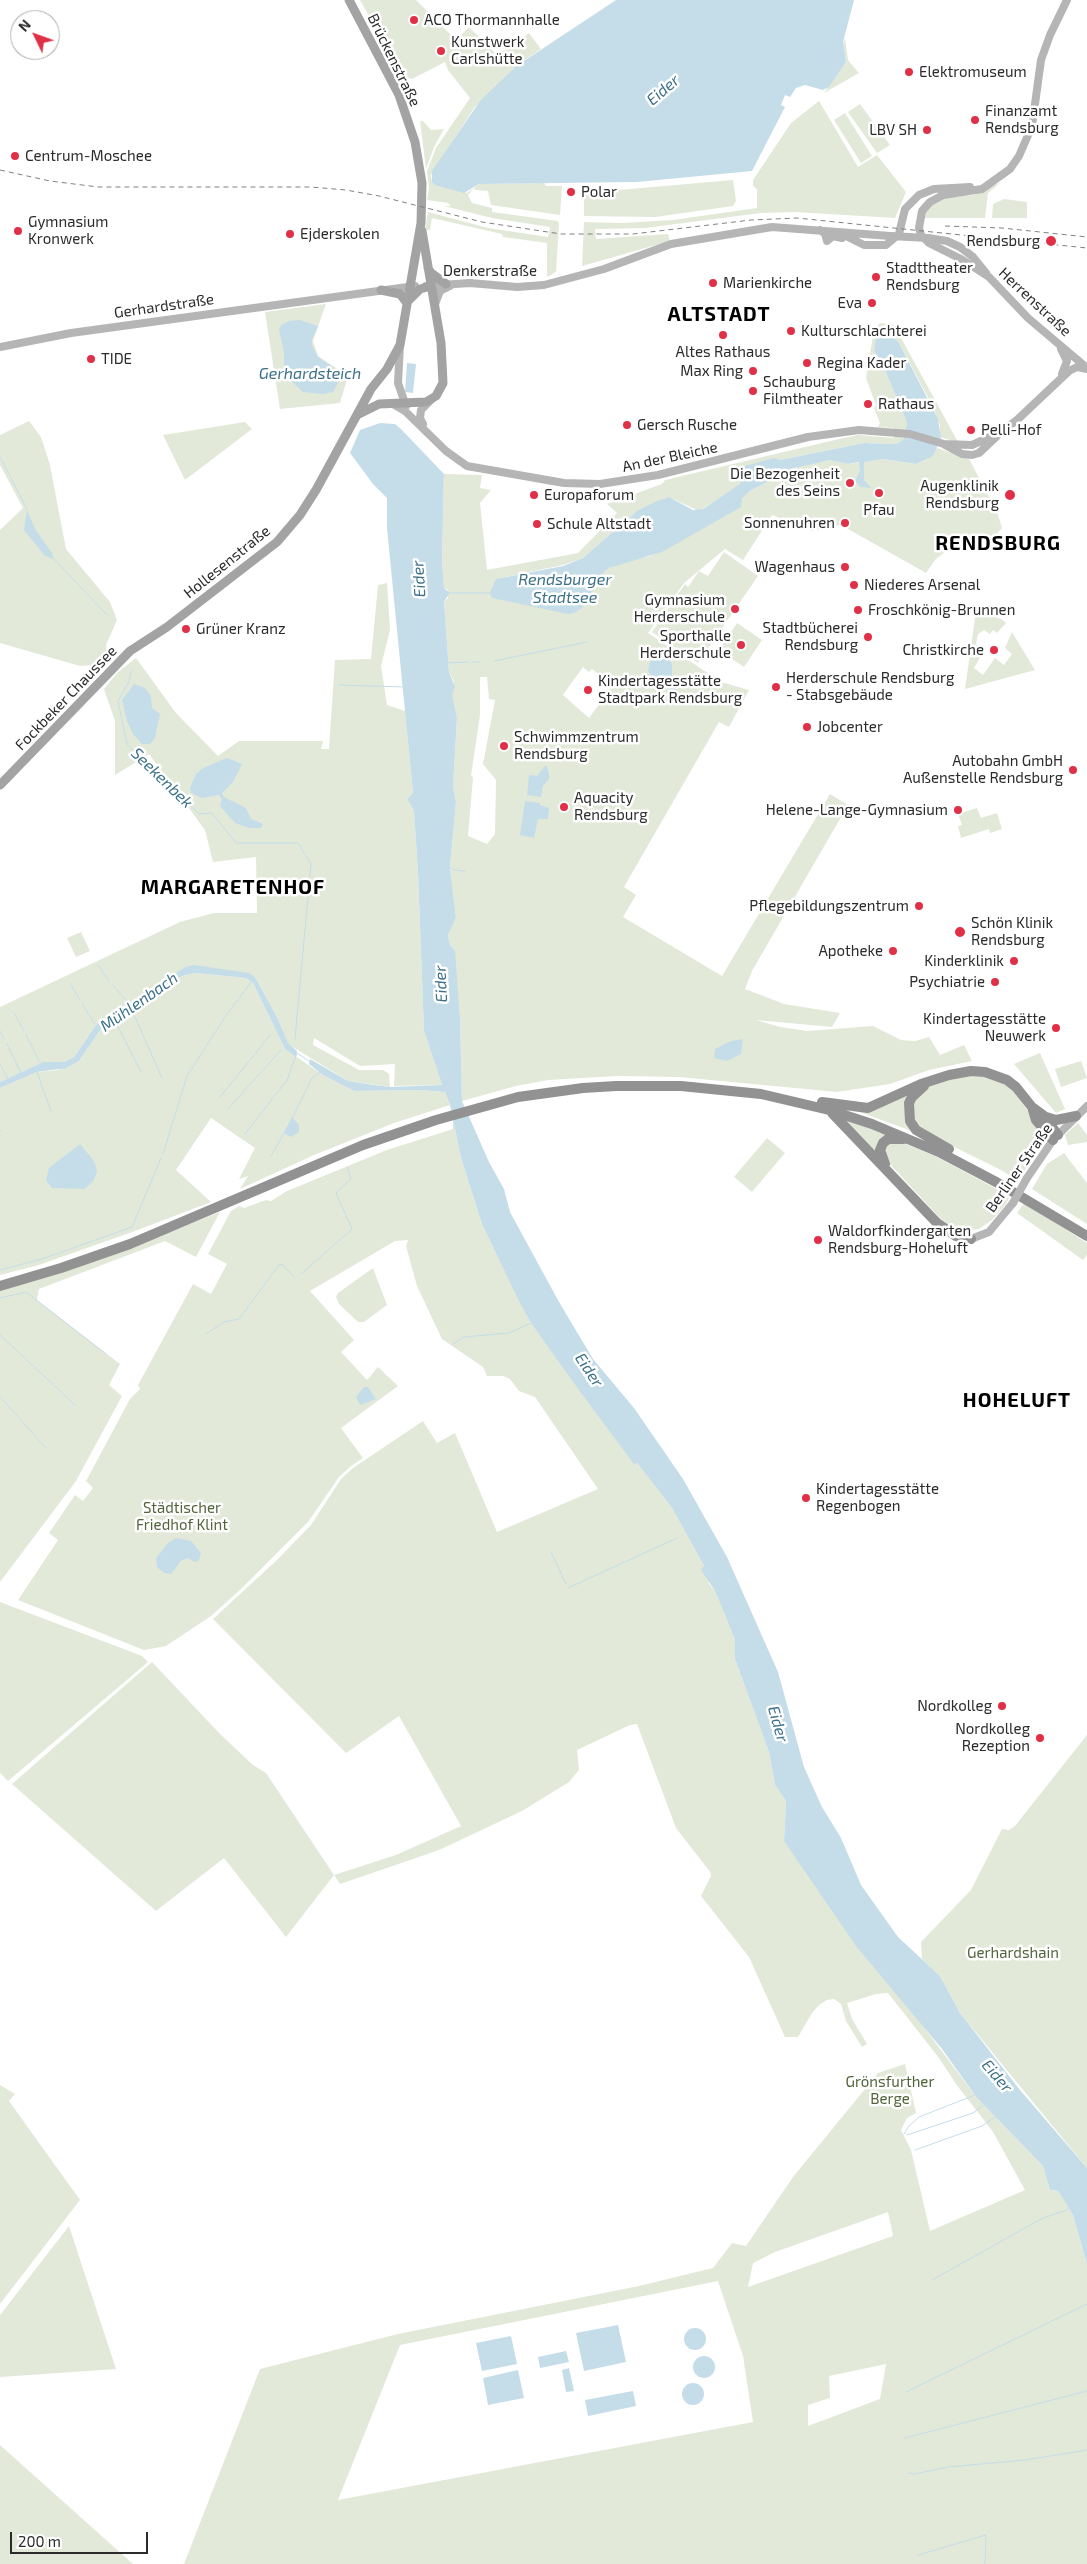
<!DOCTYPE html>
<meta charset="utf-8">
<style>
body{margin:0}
#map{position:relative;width:1087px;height:2564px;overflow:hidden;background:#fff;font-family:"Exo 2",sans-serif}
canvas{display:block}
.north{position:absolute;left:10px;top:10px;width:50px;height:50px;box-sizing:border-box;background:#fff;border:1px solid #aaa;border-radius:50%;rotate:312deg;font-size:14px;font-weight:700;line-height:20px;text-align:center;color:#2b2b2b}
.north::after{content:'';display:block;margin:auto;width:18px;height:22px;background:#df3047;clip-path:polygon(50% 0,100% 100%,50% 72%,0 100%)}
.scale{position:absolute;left:10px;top:2532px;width:138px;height:22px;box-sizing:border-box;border:2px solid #2b2b2b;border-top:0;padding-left:6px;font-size:15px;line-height:18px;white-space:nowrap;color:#2b2b2b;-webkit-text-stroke:4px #fff;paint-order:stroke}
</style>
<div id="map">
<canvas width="1087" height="2564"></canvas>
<div class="north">N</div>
<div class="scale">200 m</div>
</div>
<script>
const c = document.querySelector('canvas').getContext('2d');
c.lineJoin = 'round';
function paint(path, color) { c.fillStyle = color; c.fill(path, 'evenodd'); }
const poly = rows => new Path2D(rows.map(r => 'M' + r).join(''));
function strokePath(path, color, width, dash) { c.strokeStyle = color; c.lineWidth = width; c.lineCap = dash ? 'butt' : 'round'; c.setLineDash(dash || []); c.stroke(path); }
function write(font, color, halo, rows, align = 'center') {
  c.font = font + ' "Exo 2",sans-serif'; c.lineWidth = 5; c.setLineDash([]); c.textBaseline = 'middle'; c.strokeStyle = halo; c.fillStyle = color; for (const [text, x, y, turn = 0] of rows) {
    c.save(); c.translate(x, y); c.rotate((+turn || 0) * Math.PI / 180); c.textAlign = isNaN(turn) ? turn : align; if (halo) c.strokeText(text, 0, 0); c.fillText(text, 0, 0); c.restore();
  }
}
paint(poly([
 [360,0,416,0,456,40,469,27,495,53,508,49,529,33,541,49,515,67,474,108,431,175,432,182,467,193,479,184,544,183,546,186,562,186,560,215,491,205,488,191,475,190,474,188,468,195,472,203,492,208,492,212,558,221,559,224,556,272,547,277,547,243,503,237,502,234,432,218,430,230,425,230,428,212,488,228,548,237,550,227,492,218,444,206,451,206,448,203,427,200,429,188,427,171,436,148,470,98,448,70,445,62,412,79,403,76],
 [845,39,848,60,859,73,824,93,846,62,843,42],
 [819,101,858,167,877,155,906,192,895,218,795,212,761,213,645,228,595,229,596,239,668,234,670,241,582,266,584,222,622,223,673,220,757,208,757,189,753,186,753,180,791,123],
 [860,104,890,145,877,153,848,112],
 [845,113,872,156,861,163,834,120],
 [420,121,423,121,431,130,444,129,434,147,426,169],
 [733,180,736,201,733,206,655,217,584,216,584,193],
 [1001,182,988,193,985,218,924,218,925,210,935,201,951,197,973,195],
 [1004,199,1027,202,1027,218,992,218,993,204],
 [326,304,313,341,318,356,348,376,340,403,280,409,265,312],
 [880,323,894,325,958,442,939,437,940,425,933,407,899,343,884,327,874,351,883,365,907,423,903,440,896,444,864,443,780,460,699,511,673,499,665,498,638,510,583,558,563,565,496,579,604,572,609,568,631,560,651,556,750,491,794,468,807,464,830,460,848,464,883,459,916,464,925,460,937,448,969,459,997,512,1002,528,995,536,984,541,959,541,936,559,926,573,841,525,812,531,772,515,743,560,725,549,684,583,648,633,721,682,749,690,729,727,719,722,624,887,636,895,623,917,722,976,830,794,848,805,752,971,745,989,784,1004,840,1013,832,1027,756,1020,780,1027,807,1031,873,1026,901,1040,915,1041,929,1037,940,1055,964,1045,972,1061,929,1070,890,1084,837,1092,679,1077,617,1076,548,1080,516,1086,462,1101,460,1017,454,951,450,945,448,935,456,918,450,867,456,802,453,787,457,718,451,695,454,682,449,672,444,601,448,598,448,590,444,588,442,560,444,474,482,475,480,488,491,490,480,503,487,570,578,553,617,513,607,504,662,484,665,480,839,439,858,435,894,438,893,428,878,427,880,423,874,408,876,405,866,378,874,330],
 [583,667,589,672,592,669,613,685,589,718,563,695],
 [480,677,487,677,489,699,495,700,483,764,496,780,495,834,487,844,468,836,473,777,471,776,480,715],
 [29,421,41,437,50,465,66,549,110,602,117,620,106,645,108,664,80,666,0,643,0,530,23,508,0,465,0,435],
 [245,422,252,429,185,480,163,435],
 [724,552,758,576,698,663,652,632,685,584,688,587,699,571,708,576],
 [387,583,390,630,381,666,387,705,405,711,413,793,407,799,414,811,418,873,424,1031,442,1085,394,1086,395,1064,360,1066,314,1038,313,1045,359,1070,383,1070,389,1074,390,1087,348,1081,288,1044,277,1017,255,977,185,967,96,1025,74,1057,64,1062,43,1062,0,1082,0,1007,180,922,214,913,257,913,256,857,213,862,205,830,149,754,115,775,115,721,104,689,118,672,136,658,176,713,218,756,239,741,323,741,321,749,329,749,335,660,371,659,378,585],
 [980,610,1003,620,1006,623,997,633,993,630,990,634,984,630,978,634,976,644,984,651,974,668,983,675,995,658,1004,665,1012,654,1005,648,1012,632,1035,670,965,689,976,611],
 [737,623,762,640,744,667,719,650],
 [977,808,981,818,997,813,1002,829,990,833,989,829,961,838,958,826,962,825,958,814],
 [81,932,90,951,76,957,67,938],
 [195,973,246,978,253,983,285,1049,323,1075,354,1091,420,1090,445,1092,450,1105,394,1123,314,1155,240,1189,248,1176,239,1179,255,1148,211,1118,176,1170,211,1202,135,1231,39,1265,0,1275,0,1088,37,1072,57,1070,79,1061,101,1029,182,976],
 [1040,1053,1065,1109,1056,1113,1014,1064],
 [1081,1061,1087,1078,1061,1087,1055,1069],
 [976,1074,1003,1082,1016,1093,1044,1136,1043,1141,1018,1181,1001,1170,920,1130,910,1109,921,1091,935,1083],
 [915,1088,910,1097,917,1133,857,1111],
 [839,1116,887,1135,879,1142,878,1158],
 [453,1119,461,1158,482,1224,531,1323,634,1463,637,1463,672,1508,704,1566,709,1584,715,1591,735,1640,735,1659,769,1752,775,1785,786,1801,784,1841,977,2098,1043,2166,1050,2190,1058,2191,1073,2215,1087,2264,1087,2564,184,2564,260,2369,398,2334,639,2286,713,2268,732,2243,746,2246,793,2177,878,2073,905,2064,916,2113,907,2118,901,2130,911,2150,930,2231,1025,2190,993,2132,956,2084,939,2058,888,1993,876,1994,847,2003,852,2019,867,2044,862,2047,846,2021,841,2004,834,1999,827,2000,819,2005,812,2013,798,2037,785,2037,749,1957,701,1896,711,1876,711,1873,676,1828,637,1724,630,1725,577,1750,579,1770,569,1782,522,1811,439,1850,340,1884,334,1875,286,1937,224,1858,156,1911,12,1784,152,1662,220,1734,253,1765,266,1773,334,1875,396,1855,461,1826,399,1716,346,1753,213,1619,277,1560,311,1525,341,1479,353,1468,423,1421,437,1443,455,1433,497,1532,598,1489,535,1397,519,1391,510,1379,503,1376,487,1376,483,1367,442,1339,417,1286,406,1246,408,1240,395,1241,310,1291,354,1340,341,1352,367,1380,378,1367,398,1386,341,1428,363,1458,351,1466,339,1477,308,1522,240,1590,211,1616,166,1646,144,1650,18,1600,58,1540,49,1533,75,1495,83,1501,93,1488,86,1481,130,1399,140,1389,138,1385,193,1284,211,1294,227,1264,208,1254,231,1211,239,1206,244,1208,266,1200,271,1201,287,1191,387,1150,453,1129],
 [888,2212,893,2236,748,2287,753,2263,775,2252],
 [718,2281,743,2356,753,2422,338,2500,400,2345],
 [886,2364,880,2399,808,2426,808,2405,830,2398,829,2376],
 [1078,1123,1087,1135,1087,1142,1068,1145,1065,1135],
 [767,1138,785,1153,752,1192,734,1177],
 [896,1140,937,1157,993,1187,1009,1198,1006,1204,992,1220,979,1229,964,1231,955,1229,940,1218,887,1161,883,1145],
 [1064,1153,1087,1183,1087,1224,1032,1189,1047,1164],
 [1024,1203,1087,1243,1087,1255,1083,1260,1017,1213],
 [220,1212,196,1257,165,1241,39,1289,37,1300,120,1364,109,1385,122,1396,76,1481,0,1582,0,1289,134,1246],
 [373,1268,387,1305,364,1322,358,1322,339,1304,336,1297,338,1293],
 [0,1602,142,1656,148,1662,8,1781,0,1773],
 [1087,1735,1087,2168,960,2013,940,1976,922,1959,921,1942,971,1890,1002,1829,1009,1830,1015,1826],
 [0,2085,15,2094,9,2101,80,2200,0,2304],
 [69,2226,116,2369,0,2377,0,2315],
 [0,2445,133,2564,0,2564]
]), '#e2e9d9');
paint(poly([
 [616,0,854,0,843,42,846,62,829,87,823,90,805,85,796,88,790,97,785,95,781,105,785,107,752,171,637,182,479,184,464,193,435,185,432,182,432,171,480,101,515,67],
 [300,320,318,326,312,339,312,345,318,357,333,367,339,375,338,383,333,392,323,394,303,392,289,379,284,368,284,352,279,330,281,325,289,321],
 [884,327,899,343,938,419,941,438,933,456,916,464,883,459,864,462,864,480,871,488,860,487,855,481,860,471,859,462,848,464,830,460,794,468,750,491,742,498,741,507,662,552,609,568,604,572,583,607,574,613,568,614,492,598,490,593,496,579,563,566,583,558,638,510,657,501,669,497,693,510,703,509,740,484,745,466,774,458,780,460,864,443,896,444,903,440,907,423,883,365,874,351,878,328],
 [407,363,416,364,413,393,405,392],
 [380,423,395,424,401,429,444,474,442,560,444,588,450,593,444,601,449,672,455,687,452,695,457,718,453,787,456,802,450,867,456,918,448,935,450,945,455,951,460,1017,462,1101,489,1162,504,1189,510,1212,559,1302,593,1359,634,1408,683,1479,727,1557,778,1672,804,1767,822,1807,841,1838,861,1885,898,1937,940,1976,960,2013,1020,2090,1087,2168,1087,2264,1073,2215,1058,2191,1050,2190,1043,2166,977,2098,942,2049,856,1946,784,1841,786,1801,775,1785,769,1752,735,1659,735,1640,715,1591,701,1570,704,1566,672,1508,637,1463,634,1464,581,1393,531,1323,520,1303,482,1224,461,1158,450,1105,445,1092,420,1090,354,1091,323,1075,309,1064,310,1059,348,1081,374,1085,390,1087,442,1085,424,1031,418,873,414,811,407,799,413,793,387,528,387,498,373,484,350,453,360,430],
 [27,510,35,529,52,553,54,559,45,556,24,530],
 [661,654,670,660,672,665,672,677,678,685,674,692,656,683,648,671,650,662],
 [134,684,145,688,151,696,152,708,160,714,155,738,150,744,142,744,133,734,127,721,122,700],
 [227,758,242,764,233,782,222,793,224,797,246,808,251,819,263,824,261,828,249,828,235,823,220,806,222,799,219,795,202,798,191,793,190,788,196,774,203,768],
 [546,765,549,773,549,779,543,786,541,797,527,795,529,775,537,776],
 [525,801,540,803,540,805,549,808,548,819,538,819,534,838,520,835],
 [194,965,249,973,255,977,277,1017,288,1043,297,1051,296,1057,285,1049,253,983,246,978,195,973,182,976,101,1029,79,1061,66,1068,37,1072,0,1088,0,1082,43,1062,64,1062,74,1057,96,1025,185,967],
 [743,1039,741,1054,727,1061,714,1058,715,1049,731,1041],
 [292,1117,299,1125,299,1132,291,1137,284,1133],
 [80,1144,94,1161,97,1171,94,1180,85,1189,52,1188,46,1180,49,1168],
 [364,1387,368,1387,376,1399,360,1405,356,1397],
 [176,1538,191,1541,201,1553,199,1560,195,1562,187,1558,181,1561,171,1574,164,1573,157,1567,156,1558,168,1543],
 [618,2325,626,2362,584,2371,576,2333],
 '684 2339a11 11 0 1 1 22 0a11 11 0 1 1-22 0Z',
 [511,2336,517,2364,482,2371,476,2343],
 [566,2351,569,2362,540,2368,538,2357],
 '693 2367a11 11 0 1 1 22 0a11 11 0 1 1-22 0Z',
 [569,2368,574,2391,566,2392,562,2370],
 [518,2370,524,2398,488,2405,483,2378],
 '682 2394a11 11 0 1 1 22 0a11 11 0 1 1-22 0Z',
 [633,2391,636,2406,588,2416,585,2400]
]), '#c5dde9');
strokePath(poly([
 [0,457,27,509],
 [53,558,107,615],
 [450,593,490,593],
 [494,661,587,642],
 [472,662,479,662],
 [448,663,468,662],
 [131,671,129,682,118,701,127,744,199,814,212,813,236,843,298,843,311,864,295,1039],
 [338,685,405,687],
 [450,867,454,870,465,871],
 [98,965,109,981],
 [71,985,80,1000],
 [113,985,129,1004],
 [82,1004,95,1024],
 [131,1008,162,1078],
 [14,1013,24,1031],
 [114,1019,141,1072],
 [0,1031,4,1039],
 [26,1035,40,1063],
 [7,1044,21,1073],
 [297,1053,310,1062],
 [0,1064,8,1079],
 [37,1072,51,1111],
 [220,1097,271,1034],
 [228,1109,281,1050],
 [291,1121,312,1078,321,1072],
 [0,1130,1,1131],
 [245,1134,287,1080,297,1053],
 [163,1154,187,1076,227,1014,252,981],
 [271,1156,288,1126],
 [0,1270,42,1259,132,1227,161,1158],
 [301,1274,352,1229,336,1193,351,1179,347,1167],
 [0,1298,26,1292,106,1354],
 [206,1334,224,1322,239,1319,279,1265,282,1264,295,1278],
 [0,1335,75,1405],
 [453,1344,464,1337,509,1333,531,1323],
 [0,1397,46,1448],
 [551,1552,566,1584],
 [568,1588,677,1538],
 [904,2134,908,2127,919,2117,975,2095],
 [907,2135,973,2113,983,2105],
 [915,2150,982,2126,995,2117],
 [932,2280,1043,2218,1067,2210,1068,2208],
 [906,2392,1087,2304],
 [905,2438,1087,2391],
 [908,2473,915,2474,948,2467,1025,2460,1087,2450],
 [918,2555,986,2535,985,2564]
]), '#c5dde9', 1);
strokePath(poly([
 [1067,0,1050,35,1041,60,1032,126,1019,156,1010,169,982,189,943,195,930,202,922,211,919,228,921,235,929,243,961,259,989,277,1028,318,1087,368],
 [820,230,825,234,827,241,833,236,842,238],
 [844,235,864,245,886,245,899,234,905,209,919,195,934,189,970,187],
 [928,238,947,241,960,247,973,257,986,273],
 [426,286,470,283,517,287,544,285,604,269,671,244,772,227,890,236],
 [435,304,440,291,450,286],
 [400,345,398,383,406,406],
 [0,347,71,333,415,286],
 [1061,349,1067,361,1062,374],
 [393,404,405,411,446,451,467,466,564,483,600,484,658,475,808,437,859,430,910,434,944,444,972,445,1001,432,1017,420,1069,371,1077,367,1087,369],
 [423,424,420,418,421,410,430,401],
 [945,445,962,454,972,455,979,453,997,436],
 [1027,1178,1053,1140,1087,1106],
 [971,1239,989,1232,1013,1203]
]), '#b5b5b5', 8);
strokePath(poly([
 [428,268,431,273,446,284],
 [381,290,400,294,407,303],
 [409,300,420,289,431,286],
 [357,415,379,404,426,402,436,396,443,383,441,343,422,231],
 [0,785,130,651,167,627,277,542,300,515,316,490,371,389,387,369,400,345,421,223,422,183,415,142,399,95,349,0]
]), '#a3a3a3', 9);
strokePath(poly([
 [924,1086,912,1097,909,1103,910,1121,916,1130,949,1149],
 [822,1102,868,1108,921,1084,949,1075,971,1071,985,1072,1007,1080,1016,1087,1032,1107,1043,1115,1058,1135],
 [1032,1107,1036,1120,1053,1140],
 [832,1113,937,1223,956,1236,971,1239],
 [1043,1116,1056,1120,1076,1116],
 [885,1164,880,1150,883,1143,888,1139,904,1139],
 [0,1286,61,1268,130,1244,363,1145,436,1120,518,1097,583,1088,616,1086,681,1086,761,1094,829,1110,872,1124,941,1153,998,1183,1087,1236]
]), '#929292', 10);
strokePath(poly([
 [0,170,50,181,98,187,311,187,346,190,379,196,482,222,561,234,633,234,751,220,797,218,1087,248],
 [945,226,1002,228,1087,237]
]), '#808080', 1, [5, 4]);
strokePath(poly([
 [890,236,928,238],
 [1013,1203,1027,1178]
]), '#b5b5b5', 8);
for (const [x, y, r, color] of [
 [414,20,5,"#df3047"],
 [441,51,5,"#df3047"],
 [909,72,5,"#df3047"],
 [975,120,5,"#df3047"],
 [927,130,5,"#df3047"],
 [15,156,5,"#df3047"],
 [571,192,5,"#df3047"],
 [18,231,5,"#df3047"],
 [290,234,5,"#df3047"],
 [1051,241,6,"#df3047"],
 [876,277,5,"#df3047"],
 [713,283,5,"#df3047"],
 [872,303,5,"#df3047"],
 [791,331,5,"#df3047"],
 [723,335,5,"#df3047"],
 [91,359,5,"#df3047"],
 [807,363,5,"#df3047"],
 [753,371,5,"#df3047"],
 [753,391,5,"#df3047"],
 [868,404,5,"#df3047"],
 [627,425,5,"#df3047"],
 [971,430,5,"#df3047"],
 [850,483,5,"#df3047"],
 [879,493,5,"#df3047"],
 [534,495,5,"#df3047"],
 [1010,495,6,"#df3047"],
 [845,523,5,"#df3047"],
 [537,524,5,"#df3047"],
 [845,567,5,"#df3047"],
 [854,585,5,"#df3047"],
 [735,609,5,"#df3047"],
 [858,610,5,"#df3047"],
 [186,629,5,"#df3047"],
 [868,637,5,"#df3047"],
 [741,645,5,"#df3047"],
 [994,650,5,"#df3047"],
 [776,687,5,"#df3047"],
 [588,690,5,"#df3047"],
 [807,727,5,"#df3047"],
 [504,746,5,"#df3047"],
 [1073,770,5,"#df3047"],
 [564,807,5,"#df3047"],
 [958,810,5,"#df3047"],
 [919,906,5,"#df3047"],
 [960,932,6,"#df3047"],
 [893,951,5,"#df3047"],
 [1014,961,5,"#df3047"],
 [995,982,5,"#df3047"],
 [1056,1028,5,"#df3047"],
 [818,1240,5,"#df3047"],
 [806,1498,5,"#df3047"],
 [1002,1706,5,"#df3047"],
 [1040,1738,5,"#df3047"]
]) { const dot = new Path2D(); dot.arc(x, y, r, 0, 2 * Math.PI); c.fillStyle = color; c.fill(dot); strokePath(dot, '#fff', 2); }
write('15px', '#2b2b2b', '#fff', [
 ["ACO Thormannhalle",424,20],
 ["Kunstwerk",451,42],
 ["Carlshütte",451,59],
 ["Elektromuseum",919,72],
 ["Finanzamt",985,111],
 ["Rendsburg",985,128],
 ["LBV SH",917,130,"right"],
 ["Centrum-Moschee",25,156],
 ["Polar",581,192],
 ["Gymnasium",28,222],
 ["Kronwerk",28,239],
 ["Ejderskolen",300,234],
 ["Rendsburg",1040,241,"right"],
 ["Stadttheater",886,268],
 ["Rendsburg",886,285],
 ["Marienkirche",723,283],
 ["Eva",862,303,"right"],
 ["Kulturschlachterei",801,331],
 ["Altes Rathaus",723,352,"center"],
 ["TIDE",101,359],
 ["Regina Kader",817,363],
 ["Max Ring",743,371,"right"],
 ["Schauburg",763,382],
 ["Filmtheater",763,399],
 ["Rathaus",878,404],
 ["Gersch Rusche",637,425],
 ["Pelli-Hof",981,430],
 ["Die Bezogenheit",840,474,"right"],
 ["des Seins",840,491,"right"],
 ["Augenklinik",999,486,"right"],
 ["Rendsburg",999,503,"right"],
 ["Europaforum",544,495],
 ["Pfau",879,510,"center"],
 ["Sonnenuhren",835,523,"right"],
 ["Schule Altstadt",547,524],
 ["Wagenhaus",835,567,"right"],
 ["Niederes Arsenal",864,585],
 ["Gymnasium",725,600,"right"],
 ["Herderschule",725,617,"right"],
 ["Froschkönig-Brunnen",868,610],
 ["Stadtbücherei",858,628,"right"],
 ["Rendsburg",858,645,"right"],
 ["Grüner Kranz",196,629],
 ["Sporthalle",731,636,"right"],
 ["Herderschule",731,653,"right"],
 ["Christkirche",984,650,"right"],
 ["Herderschule Rendsburg",786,678],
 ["- Stabsgebäude",786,695],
 ["Kindertagesstätte",598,681],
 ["Stadtpark Rendsburg",598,698],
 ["Jobcenter",817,727],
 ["Schwimmzentrum",514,737],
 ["Rendsburg",514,754],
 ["Autobahn GmbH",1063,761,"right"],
 ["Außenstelle Rendsburg",1063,778,"right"],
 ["Aquacity",574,798],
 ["Rendsburg",574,815],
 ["Helene-Lange-Gymnasium",948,810,"right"],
 ["Pflegebildungszentrum",909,906,"right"],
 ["Schön Klinik",971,923],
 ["Rendsburg",971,940],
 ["Apotheke",883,951,"right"],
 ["Kinderklinik",1004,961,"right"],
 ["Psychiatrie",985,982,"right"],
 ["Kindertagesstätte",1046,1019,"right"],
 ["Neuwerk",1046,1036,"right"],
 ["Waldorfkindergarten",828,1231],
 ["Rendsburg-Hoheluft",828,1248],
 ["Kindertagesstätte",816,1489],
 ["Regenbogen",816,1506],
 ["Nordkolleg",992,1706,"right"],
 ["Nordkolleg",1030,1729,"right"],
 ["Rezeption",1030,1746,"right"]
], 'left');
write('15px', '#2b2b2b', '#fff', [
 ["Brückenstraße",394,60,64],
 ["Denkerstraße",490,271],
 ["Herrenstraße",1035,302,43],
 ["Gerhardstraße",164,306,-8],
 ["An der Bleiche",670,457,-12],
 ["Hollesenstraße",227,562,-39],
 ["Fockbeker Chaussee",66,698,-46],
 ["Berliner Straße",1019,1168,-55]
]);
write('15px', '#51653b', '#fff', [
 ["Städtischer",182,1508],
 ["Friedhof Klint",182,1525],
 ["Gerhardshain",1013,1953],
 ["Grönsfurther",890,2082],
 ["Berge",890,2099]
]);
write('italic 16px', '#3d718a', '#fff', [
 ["Eider",663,90,-41],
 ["Gerhardsteich",310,374],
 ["Eider",419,579,-94],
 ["Rendsburger",565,580],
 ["Stadtsee",565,598],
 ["Seekenbek",162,778,44],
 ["Eider",441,984,-93],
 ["Mühlenbach",139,1002,-35],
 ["Eider",589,1370,56],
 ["Eider",778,1724,74],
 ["Eider",997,2076,49]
]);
c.letterSpacing = '1px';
write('bold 20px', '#000', '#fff', [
 ["ALTSTADT",719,314],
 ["RENDSBURG",998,543],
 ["MARGARETENHOF",233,887],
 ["HOHELUFT",1017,1400]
]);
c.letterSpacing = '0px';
</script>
